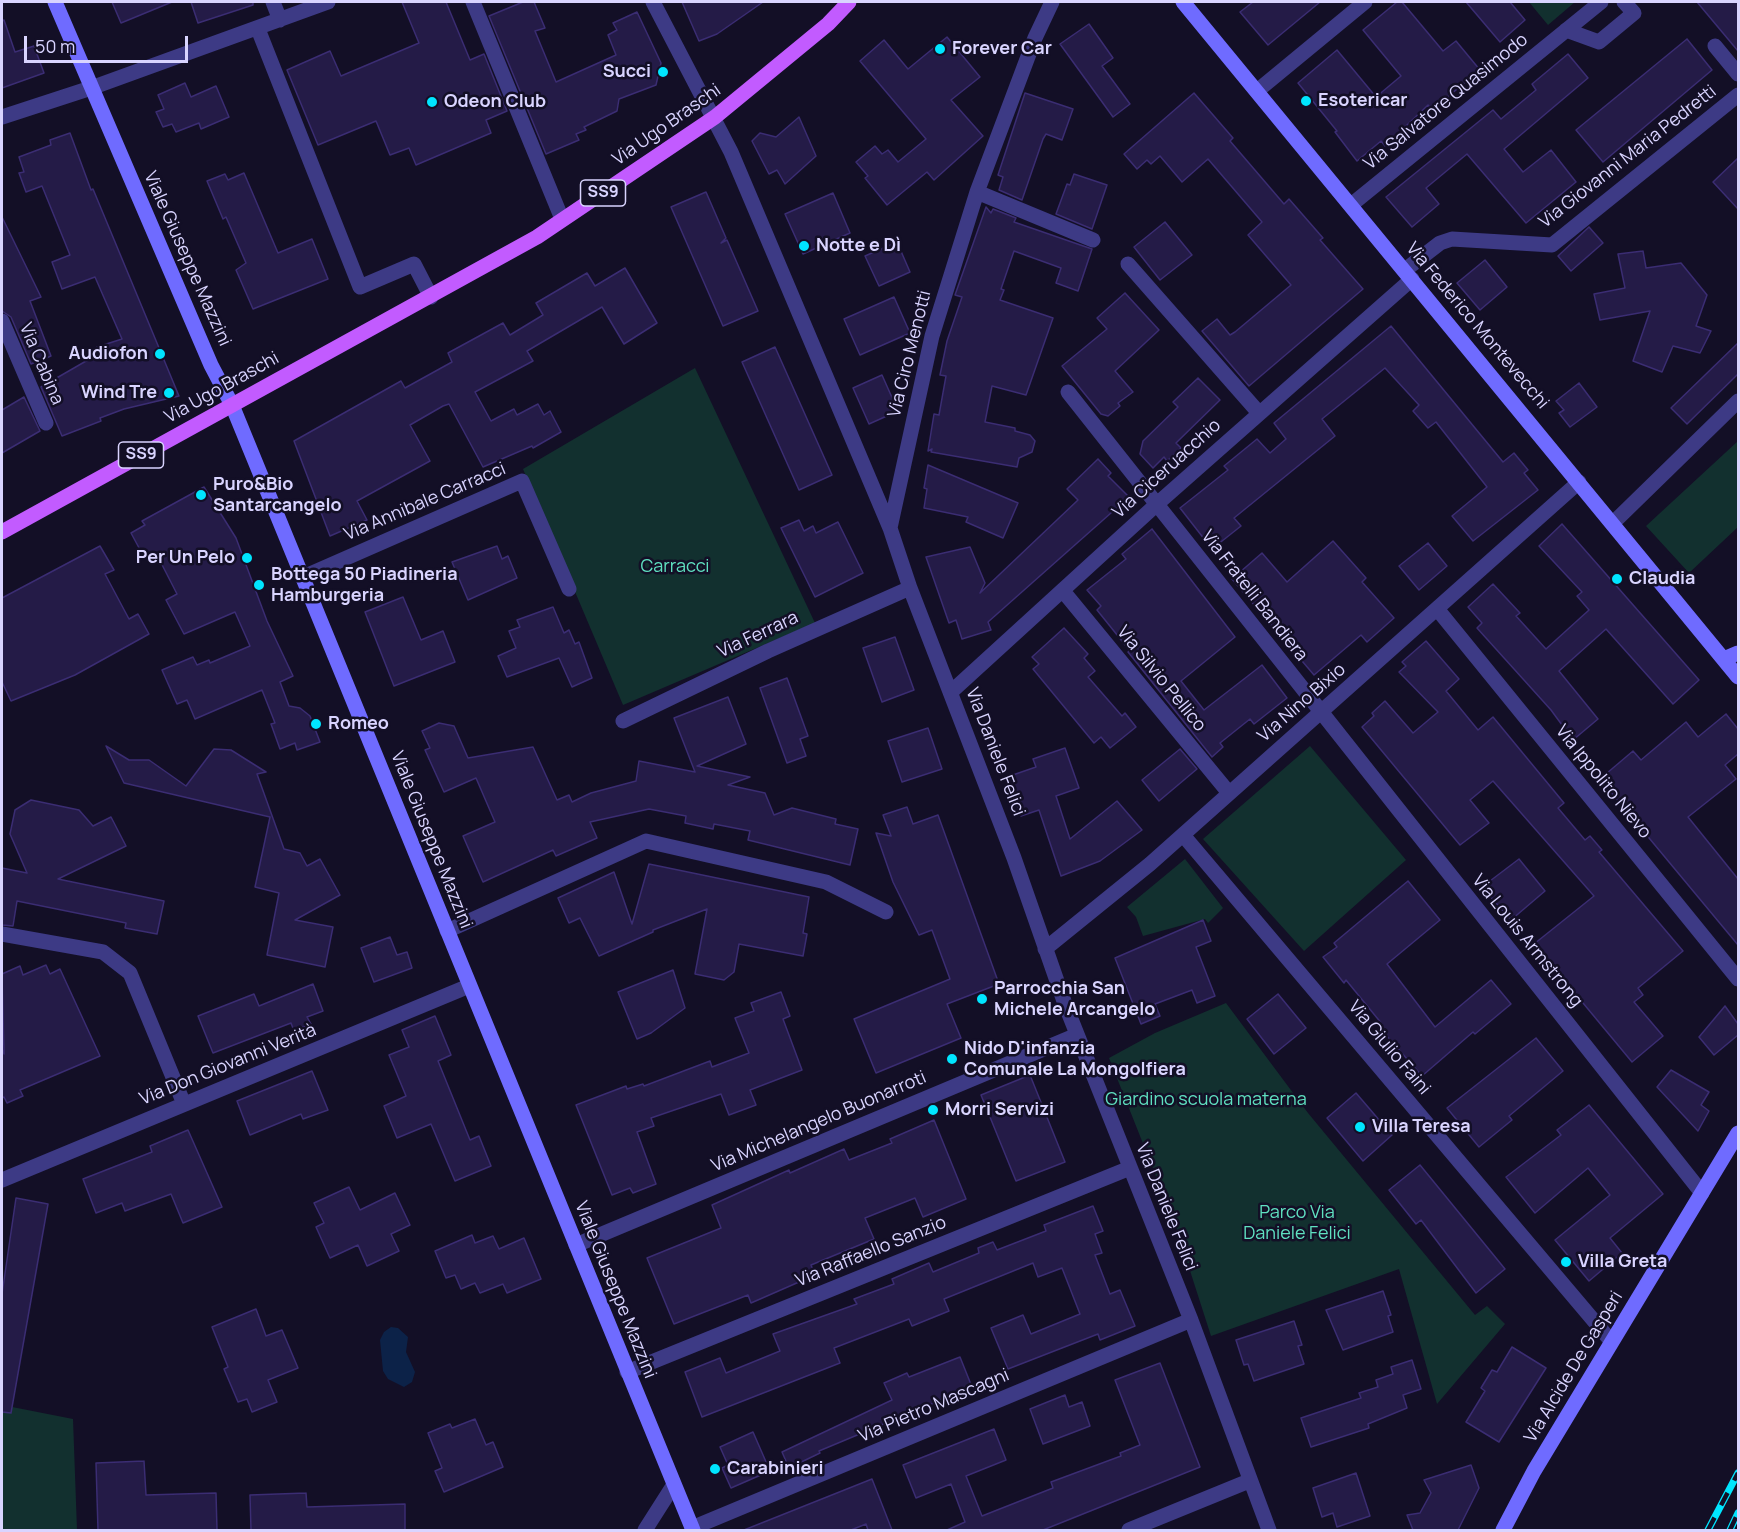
<!DOCTYPE html>
<meta charset="utf-8">
<style>
body{margin:0}
#map{position:relative;width:1740px;height:1532px;overflow:hidden;background:#130f26;font-family:Manrope,sans-serif}
canvas{display:block}
.frame{position:absolute;inset:0;border:3px solid #d9d4ff;pointer-events:none}
.scale{position:absolute;left:24px;top:36px;width:164px;height:27px;box-sizing:border-box;border:3px solid #d9d4ff;border-top:0;padding-left:8px;font-size:18px;line-height:21px;white-space:nowrap;color:#d9d4ff;-webkit-text-stroke:4px #130f26;paint-order:stroke}
</style>
<div id="map">
<canvas width="1740" height="1532"></canvas>
<div class="frame"></div>
<div class="scale">50 m</div>
</div>
<script>
const c = document.querySelector('canvas').getContext('2d');
c.lineJoin = 'round';
function paint(path, color) { c.fillStyle = color; c.fill(path, 'evenodd'); }
const poly = rows => new Path2D(rows.map(r => 'M' + r).join(''));
function strokePath(path, color, width, dash) { c.strokeStyle = color; c.lineWidth = width; c.lineCap = dash ? 'butt' : 'round'; c.setLineDash(dash || []); c.stroke(path); }
function write(font, color, halo, rows, align = 'center') {
  c.font = font + ' Manrope,sans-serif'; c.lineWidth = 5; c.setLineDash([]); c.textBaseline = 'middle'; c.strokeStyle = halo; c.fillStyle = color; for (const [text, x, y, turn = 0] of rows) {
    c.save(); c.translate(x, y); c.rotate((+turn || 0) * Math.PI / 180); c.textAlign = isNaN(turn) ? turn : align; if (halo) c.strokeText(text, 0, 0); c.fillText(text, 0, 0); c.restore();
  }
}
paint(poly([
 [1529,2,1575,2,1548,25],
 [695,368,815,623,623,705,523,469],
 [1738,441,1738,527,1689,573,1646,526],
 [1310,746,1406,860,1304,951,1203,839],
 [1185,859,1223,908,1208,923,1205,919,1143,936,1136,917,1127,907],
 [1226,1003,1308,1113,1475,1315,1487,1306,1505,1324,1437,1404,1399,1269,1211,1336,1175,1224,1109,1058,1155,1033],
 [2,1405,73,1419,77,1530,2,1530]
]), '#12302f');
paint(poly([
 [391,1327,398,1328,408,1337,406,1352,415,1372,412,1382,404,1387,388,1379,383,1371,380,1340,384,1332]
]), '#0c2248');
const building = poly([
 [112,2,172,2,121,23,112,2],
 [191,2,253,2,253,5,198,23,191,2],
 [402,2,446,2,470,60,484,54,507,111,486,120,491,133,416,165,409,148,390,155,376,121,318,145,287,70,330,51,341,76,419,43,402,2],
 [523,2,534,2,545,28,535,31,556,82,616,55,608,35,617,30,613,23,637,12,661,63,656,85,619,99,617,111,584,127,586,130,576,134,579,140,546,154,489,16,523,2],
 [682,2,763,2,717,34,699,41,682,2],
 [1253,2,1320,2,1268,45,1240,12,1253,2],
 [1397,2,1402,2,1443,51,1456,41,1480,70,1432,110,1428,105,1385,146,1381,141,1357,161,1335,132,1337,131,1298,83,1337,50,1376,97,1401,76,1363,30,1397,2],
 [1466,2,1510,2,1525,20,1500,42,1466,2],
 [1697,2,1738,2,1738,51,1697,2],
 [4,20,15,52,34,46,44,73,2,88,2,21,4,20],
 [1089,24,1113,58,1102,66,1130,104,1113,117,1060,44,1089,24],
 [947,37,980,77,951,100,983,136,934,180,927,172,887,205,865,178,868,176,856,162,875,146,882,154,888,150,898,162,926,139,860,61,884,40,908,69,947,37],
 [1687,39,1712,70,1603,162,1576,130,1687,39],
 [1568,54,1588,78,1504,149,1523,172,1551,150,1576,182,1526,223,1467,154,1426,188,1439,204,1412,227,1386,197,1493,110,1501,119,1536,90,1532,84,1568,54],
 [185,83,191,97,216,86,229,117,201,129,199,123,176,132,172,124,163,127,156,112,164,109,158,95,185,83],
 [1025,93,1073,109,1062,140,1046,134,1043,139,1022,200,999,190,1003,177,998,175,1025,93],
 [1194,93,1233,138,1230,141,1284,204,1289,199,1323,238,1320,240,1363,289,1249,386,1202,331,1217,319,1230,335,1235,332,1291,285,1248,235,1262,222,1208,159,1182,182,1160,156,1151,164,1147,160,1137,169,1124,154,1194,93],
 [799,117,816,156,785,184,777,170,769,174,752,141,760,133,776,137,799,117],
 [70,133,91,190,93,189,179,396,124,409,100,418,101,421,62,436,41,387,100,353,97,347,122,339,95,277,62,289,52,262,70,255,42,186,26,192,19,173,24,172,19,157,51,145,50,140,70,133],
 [1738,158,1738,209,1713,182,1738,158],
 [244,173,278,253,312,239,328,279,253,309,236,270,246,263,226,217,223,219,207,181,225,174,228,180,244,173],
 [1074,174,1107,185,1092,229,1056,214,1067,184,1070,185,1074,174],
 [706,192,726,238,721,243,727,240,758,311,723,326,671,207,706,192],
 [833,193,850,233,803,254,785,214,833,193],
 [986,207,991,213,993,209,1016,218,1014,222,1092,249,1078,291,1056,283,1061,268,1014,251,1001,289,1004,290,1000,300,1053,318,1026,395,992,386,985,422,1015,428,1015,431,1030,435,1035,441,1032,452,1019,458,1017,467,931,452,932,449,928,451,934,414,939,415,946,376,940,375,947,341,962,297,955,295,986,207],
 [2,217,41,297,30,301,51,356,31,364,11,317,2,311,2,217],
 [1165,222,1192,255,1160,280,1134,247,1165,222],
 [1589,227,1603,243,1571,271,1558,256,1589,227],
 [897,242,910,272,879,286,865,256,897,242],
 [1643,251,1646,268,1681,263,1707,295,1696,326,1711,331,1700,353,1673,346,1662,372,1633,361,1650,311,1600,320,1594,294,1625,288,1618,254,1643,251],
 [1485,260,1507,287,1480,310,1457,283,1485,260],
 [625,268,657,323,624,344,602,307,527,351,533,361,475,392,491,421,514,409,517,415,538,404,544,415,550,411,561,432,533,448,532,446,483,467,449,404,443,406,410,425,430,461,357,501,367,520,330,536,294,441,401,381,405,388,452,362,448,353,503,323,510,335,543,315,536,303,587,273,595,286,625,268],
 [1125,293,1159,330,1115,371,1133,392,1118,403,1120,406,1108,416,1101,414,1062,366,1107,329,1097,318,1125,293],
 [894,297,910,333,860,355,844,319,894,297],
 [1391,326,1503,462,1514,453,1528,470,1524,473,1538,490,1473,541,1452,516,1487,487,1436,422,1428,428,1413,411,1419,405,1385,368,1322,419,1335,436,1234,518,1241,526,1212,549,1180,508,1228,470,1224,466,1257,439,1270,453,1286,439,1274,423,1391,326],
 [1738,343,1738,374,1687,424,1671,408,1738,343],
 [775,347,832,475,799,490,742,362,775,347],
 [882,375,898,411,869,424,853,388,882,375],
 [1198,378,1220,400,1176,443,1181,448,1167,461,1164,457,1153,468,1140,454,1143,441,1178,407,1173,402,1198,378],
 [1579,383,1597,407,1570,427,1559,413,1564,410,1556,401,1579,383],
 [24,397,40,431,2,453,2,410,24,397],
 [1098,459,1111,473,1108,476,1129,497,988,622,991,630,962,639,956,620,949,623,926,557,970,547,985,583,980,593,1078,500,1067,489,1098,459],
 [928,465,1018,503,1003,538,966,522,968,517,924,508,927,489,924,488,928,465],
 [204,487,236,538,267,621,293,676,280,682,289,706,300,708,310,716,320,742,297,750,295,743,280,749,271,724,275,723,262,690,195,719,187,700,177,704,162,670,193,657,197,665,209,660,210,663,250,646,235,612,184,634,166,600,177,594,156,553,145,559,131,533,145,525,142,521,204,487],
 [799,520,804,531,813,526,816,533,838,522,863,573,815,597,781,528,799,520],
 [1562,524,1699,680,1673,704,1606,629,1559,671,1598,719,1573,740,1551,710,1477,628,1482,623,1468,607,1493,584,1520,613,1516,616,1546,649,1589,610,1577,596,1582,592,1539,546,1562,524],
 [1152,529,1235,637,1181,681,1204,710,1262,665,1287,698,1254,724,1250,719,1220,743,1223,747,1212,757,1128,652,1130,651,1097,610,1101,606,1087,590,1126,559,1122,554,1152,529],
 [1333,541,1366,578,1362,582,1394,618,1367,642,1361,635,1314,675,1232,579,1262,553,1287,582,1333,541],
 [1428,543,1447,566,1419,590,1399,566,1428,543],
 [100,546,114,570,105,574,129,619,138,614,149,634,75,675,11,701,2,682,2,598,100,546],
 [497,546,502,559,508,556,517,578,468,600,452,562,497,546],
 [403,597,421,640,443,631,455,662,394,686,365,612,403,597],
 [553,607,564,633,569,630,575,644,579,642,592,678,572,687,559,658,507,677,498,656,516,648,509,631,520,627,517,620,553,607],
 [1064,628,1088,654,1084,658,1095,671,1088,677,1122,716,1125,713,1136,727,1110,748,1101,737,1094,743,1033,669,1039,664,1032,657,1064,628],
 [895,637,914,690,882,702,863,648,895,637],
 [1426,641,1459,679,1446,691,1478,730,1493,717,1564,803,1558,808,1585,840,1590,836,1602,850,1599,852,1683,951,1638,988,1643,995,1634,1002,1663,1036,1632,1062,1534,944,1594,896,1493,781,1470,800,1489,823,1460,845,1362,727,1374,716,1372,713,1385,701,1413,733,1438,712,1399,672,1406,666,1402,662,1426,641],
 [787,678,808,736,800,739,806,756,787,763,760,688,787,678],
 [728,697,746,744,697,766,750,777,728,785,765,793,774,815,792,808,836,819,835,824,858,829,850,865,748,840,750,831,714,824,713,829,685,823,686,816,649,809,590,822,597,838,556,856,553,850,483,882,463,836,495,822,476,778,444,792,425,750,430,748,422,731,439,723,454,726,468,758,533,747,557,800,569,795,572,802,591,793,636,781,639,761,695,772,674,718,728,697],
 [1726,714,1738,729,1738,754,1725,765,1736,779,1688,817,1738,879,1738,945,1600,779,1633,751,1641,760,1686,722,1698,737,1726,714],
 [928,728,942,769,902,782,888,741,928,728],
 [106,746,129,760,149,760,186,786,214,749,231,750,266,772,257,774,284,849,300,853,307,866,320,859,340,895,295,920,333,927,325,967,267,955,279,893,255,887,270,817,124,783,106,746],
 [1065,748,1079,788,1056,796,1070,839,1117,801,1142,830,1100,861,1061,876,1039,810,1021,816,1007,777,1036,767,1033,759,1065,748],
 [1180,749,1197,769,1159,801,1142,780,1180,749],
 [31,800,79,810,93,826,111,817,126,846,58,879,164,901,157,934,125,928,126,923,17,901,13,926,2,925,2,868,27,873,10,834,15,810,31,800],
 [907,807,913,824,938,815,999,984,947,1004,961,1038,876,1073,854,1019,950,979,932,930,919,935,893,882,876,833,891,836,883,815,907,807],
 [1519,859,1545,891,1511,920,1482,887,1519,859],
 [649,864,809,897,803,933,807,934,803,956,739,944,734,972,724,980,695,974,707,909,653,930,653,932,599,956,580,918,569,923,558,898,614,872,632,924,649,864],
 [1408,881,1440,920,1387,964,1435,1027,1491,980,1511,1004,1475,1034,1473,1032,1422,1076,1379,1027,1382,1024,1346,980,1344,983,1323,957,1337,947,1334,943,1408,881],
 [1203,920,1211,941,1196,947,1215,996,1197,1003,1192,990,1155,1004,1160,1016,1141,1024,1115,958,1203,920],
 [390,937,397,955,407,952,412,968,374,982,361,948,390,937],
 [46,965,50,974,60,969,100,1056,20,1090,23,1096,7,1103,4,1097,2,1098,2,1049,4,1054,2,974,20,966,23,975,46,965],
 [673,970,685,1008,651,1033,637,1039,618,992,673,970],
 [313,984,323,1011,307,1017,311,1024,294,1031,291,1023,213,1053,198,1016,254,994,259,1006,313,984],
 [781,992,790,1016,783,1019,802,1070,750,1090,756,1105,729,1115,721,1094,651,1118,654,1126,637,1132,656,1184,633,1193,630,1188,612,1195,576,1105,626,1086,627,1089,643,1084,644,1086,710,1061,712,1067,749,1053,735,1018,754,1011,751,1003,781,992],
 [1278,994,1306,1028,1274,1054,1247,1019,1278,994],
 [1725,1006,1738,1024,1738,1035,1714,1055,1699,1037,1725,1006],
 [435,1016,451,1055,438,1061,470,1140,479,1136,491,1166,455,1181,431,1124,397,1138,384,1106,406,1096,389,1055,409,1047,402,1030,435,1016],
 [1536,1038,1563,1071,1509,1116,1512,1120,1479,1147,1447,1108,1536,1038],
 [1671,1070,1709,1092,1701,1105,1709,1111,1698,1131,1657,1087,1671,1070],
 [312,1071,328,1110,303,1119,301,1114,250,1135,237,1101,312,1071],
 [1030,1075,1065,1162,1016,1181,981,1095,1030,1075],
 [1356,1093,1392,1135,1363,1161,1327,1118,1356,1093],
 [1589,1105,1663,1194,1610,1238,1622,1253,1589,1281,1555,1240,1610,1195,1588,1168,1535,1213,1506,1177,1561,1135,1557,1130,1589,1105],
 [934,1120,966,1199,923,1217,915,1198,865,1218,874,1239,811,1265,815,1275,751,1303,748,1295,674,1324,647,1258,721,1228,712,1205,789,1170,790,1173,844,1149,849,1160,892,1143,890,1139,934,1120],
 [188,1130,222,1207,183,1223,171,1194,125,1211,122,1203,96,1213,83,1179,152,1152,150,1146,188,1130],
 [1420,1165,1505,1269,1476,1293,1421,1220,1416,1224,1389,1190,1420,1165],
 [349,1187,360,1210,395,1193,410,1225,391,1234,399,1251,367,1266,358,1245,330,1258,316,1227,324,1223,314,1203,349,1187],
 [16,1198,48,1204,11,1413,2,1412,2,1294,16,1198],
 [1093,1206,1103,1231,1095,1234,1102,1253,1095,1255,1110,1294,1120,1290,1135,1326,1100,1340,1098,1334,1008,1369,991,1328,1023,1315,1031,1334,1080,1314,1062,1268,1038,1277,1033,1263,944,1299,949,1311,912,1326,909,1319,834,1348,840,1363,702,1417,685,1372,720,1358,726,1373,780,1351,773,1334,857,1304,854,1299,894,1284,892,1279,929,1263,933,1272,979,1253,978,1248,993,1242,997,1250,1046,1231,1044,1225,1093,1206],
 [472,1235,475,1243,493,1236,499,1249,524,1238,541,1279,507,1293,503,1284,480,1293,475,1283,461,1289,455,1275,446,1278,435,1251,472,1235],
 [1383,1291,1391,1315,1388,1316,1393,1332,1343,1350,1326,1310,1383,1291],
 [256,1309,266,1336,282,1330,298,1368,268,1380,277,1402,252,1412,247,1399,238,1402,224,1369,228,1367,212,1327,256,1309],
 [1294,1321,1302,1345,1298,1346,1304,1364,1254,1381,1248,1364,1244,1365,1236,1340,1294,1321],
 [1512,1347,1546,1368,1499,1442,1466,1422,1485,1391,1481,1388,1492,1370,1497,1372,1512,1347],
 [960,1357,972,1387,819,1451,820,1453,789,1468,782,1452,892,1400,884,1383,907,1373,909,1377,960,1357],
 [1412,1360,1421,1389,1403,1395,1407,1408,1368,1424,1369,1428,1311,1447,1301,1418,1361,1398,1359,1393,1378,1387,1376,1380,1393,1374,1391,1367,1412,1360],
 [1160,1363,1200,1467,1043,1530,947,1530,965,1522,951,1484,916,1498,903,1465,994,1429,1006,1460,966,1476,982,1516,1053,1488,1051,1482,1121,1456,1120,1453,1140,1445,1115,1380,1160,1363],
 [1065,1395,1069,1407,1082,1402,1090,1426,1043,1444,1030,1409,1065,1395],
 [475,1419,486,1445,493,1442,503,1467,444,1492,435,1471,442,1468,428,1433,450,1424,452,1428,475,1419],
 [753,1432,770,1471,731,1488,722,1468,728,1465,720,1447,753,1432],
 [144,1461,146,1495,216,1493,217,1530,98,1530,96,1463,144,1461],
 [1471,1465,1479,1488,1458,1530,1413,1530,1407,1515,1420,1513,1431,1493,1424,1480,1471,1465],
 [1356,1473,1370,1516,1337,1527,1333,1513,1322,1517,1313,1488,1356,1473],
 [872,1479,892,1530,868,1530,866,1524,851,1530,744,1530,872,1479],
 [306,1493,307,1507,405,1504,405,1530,251,1530,250,1495,306,1493]
]);
paint(building, '#241b47');
strokePath(building, '#3b2d73', 1.5);
strokePath(poly([
 [273,2,280,20],
 [473,2,562,219],
 [653,2,731,152,890,528,910,588,1014,858,1065,1004,1191,1320,1269,1530],
 [258,29,360,287,414,264,431,297],
 [1566,30,1599,42,1634,13,1624,2],
 [1715,46,1738,74],
 [1257,91,1365,2],
 [2,117,91,88,328,2],
 [977,192,1093,240],
 [1351,205,1601,2],
 [1128,264,1259,413],
 [1405,270,1440,243,1452,239,1552,245,1738,95],
 [2,321,46,423],
 [1068,392,1702,1193],
 [1613,523,1738,401],
 [890,528,932,336,977,192,1035,38,1052,2],
 [303,577,522,481,569,589],
 [1063,591,1229,793],
 [1438,610,1738,979],
 [951,692,1157,504,1412,279],
 [623,721,768,651,910,588],
 [1183,835,1611,1341],
 [447,931,646,841,826,882,886,912],
 [2,934,103,952,130,973,184,1104],
 [1045,949,1150,864,1579,482],
 [2,1180,469,986],
 [576,1245,1077,1035],
 [627,1372,1130,1168],
 [692,1528,1191,1320],
 [645,1530,673,1486],
 [1129,1530,1249,1481]
]), '#3d3a85', 15);
strokePath(poly([
 [55,2,211,365,232,405,693,1530],
 [1183,2,1738,677],
 [1724,659,1738,653],
 [1503,1530,1534,1471,1738,1133]
]), '#6f6bff', 15);
strokePath(poly([
 [2,532,537,237,715,117,828,24,849,2]
]), '#c25bff', 15);
const rail = poly([
 [1708,1530,1738,1473],
 [1730,1530,1738,1513]
]);
strokePath(rail, '#00e5ff', 7);
strokePath(rail, '#130f26', 4.5, [14]);
for (const [x, y, r, color] of [
 [940,49,6,"#00e5ff"],
 [663,72,6,"#00e5ff"],
 [1306,101,6,"#00e5ff"],
 [432,102,6,"#00e5ff"],
 [804,246,6,"#00e5ff"],
 [160,354,6,"#00e5ff"],
 [169,393,6,"#00e5ff"],
 [201,495,6,"#00e5ff"],
 [247,558,6,"#00e5ff"],
 [1617,579,6,"#00e5ff"],
 [259,585,6,"#00e5ff"],
 [316,724,6,"#00e5ff"],
 [982,999,6,"#00e5ff"],
 [952,1059,6,"#00e5ff"],
 [933,1110,6,"#00e5ff"],
 [1360,1127,6,"#00e5ff"],
 [1566,1262,6,"#00e5ff"],
 [715,1469,6,"#00e5ff"]
]) { const dot = new Path2D(); dot.arc(x, y, r, 0, 2 * Math.PI); c.fillStyle = color; c.fill(dot); strokePath(dot, '#130f26', 2); }
for (const [x, y, w] of [
 [603,193,45],
 [141,455,45]
]) { const box = new Path2D(); box.roundRect(x - w / 2, y - 13, w, 26, 4.5); c.fillStyle = '#130f26'; c.fill(box); strokePath(box, '#d9d4ff', 1.5); }
write('bold 16px', '#d9d4ff', null, [
 ["SS9",603,193],
 ["SS9",141,455]
]);
write('bold 18px', '#d9d4ff', '#130f26', [
 ["Forever Car",952,49],
 ["Succi",651,72,"right"],
 ["Esotericar",1318,101],
 ["Odeon Club",444,102],
 ["Notte e Dì",816,246],
 ["Audiofon",148,354,"right"],
 ["Wind Tre",157,393,"right"],
 ["Puro&Bio",213,485],
 ["Santarcangelo",213,506],
 ["Per Un Pelo",235,558,"right"],
 ["Bottega 50 Piadineria",271,575],
 ["Hamburgeria",271,596],
 ["Claudia",1629,579],
 ["Romeo",328,724],
 ["Parrocchia San",994,989],
 ["Michele Arcangelo",994,1010],
 ["Nido D'infanzia",964,1049],
 ["Comunale La Mongolfiera",964,1070],
 ["Morri Servizi",945,1110],
 ["Villa Teresa",1372,1127],
 ["Villa Greta",1578,1262],
 ["Carabinieri",727,1469]
], 'left');
write('18px', '#d9d4ff', '#130f26', [
 ["Via Salvatore Quasimodo",1446,102,-39],
 ["Via Ugo Braschi",667,125,-35],
 ["Via Giovanni Maria Pedretti",1628,157,-38],
 ["Viale Giuseppe Mazzini",187,259,66],
 ["Via Federico Montevecchi",1477,326,50],
 ["Via Ciro Menotti",910,354,-76],
 ["Via Cabina",41,364,67],
 ["Via Ugo Braschi",222,388,-29],
 ["Via Ciceruacchio",1167,469,-42],
 ["Via Annibale Carracci",425,502,-23],
 ["Via Fratelli Bandiera",1254,596,52],
 ["Via Ferrara",758,635,-25],
 ["Via Silvio Pellico",1161,679,51],
 ["Via Nino Bixio",1302,703,-41],
 ["Via Daniele Felici",995,752,69],
 ["Via Ippolito Nievo",1603,782,51],
 ["Viale Giuseppe Mazzini",431,840,68],
 ["Via Louis Armstrong",1527,941,51],
 ["Via Giulio Faini",1389,1048,50],
 ["Via Don Giovanni Verità",228,1065,-22],
 ["Via Michelangelo Buonarroti",819,1122,-23],
 ["Via Daniele Felici",1166,1207,68],
 ["Via Raffaello Sanzio",871,1252,-22],
 ["Viale Giuseppe Mazzini",615,1290,68],
 ["Via Alcide De Gasperi",1574,1367,-59],
 ["Via Pietro Mascagni",934,1406,-23]
]);
write('18px', '#5fe0c0', '#130f26', [
 ["Carracci",675,567],
 ["Giardino scuola materna",1206,1100],
 ["Parco Via",1297,1213],
 ["Daniele Felici",1297,1234]
]);
</script>
